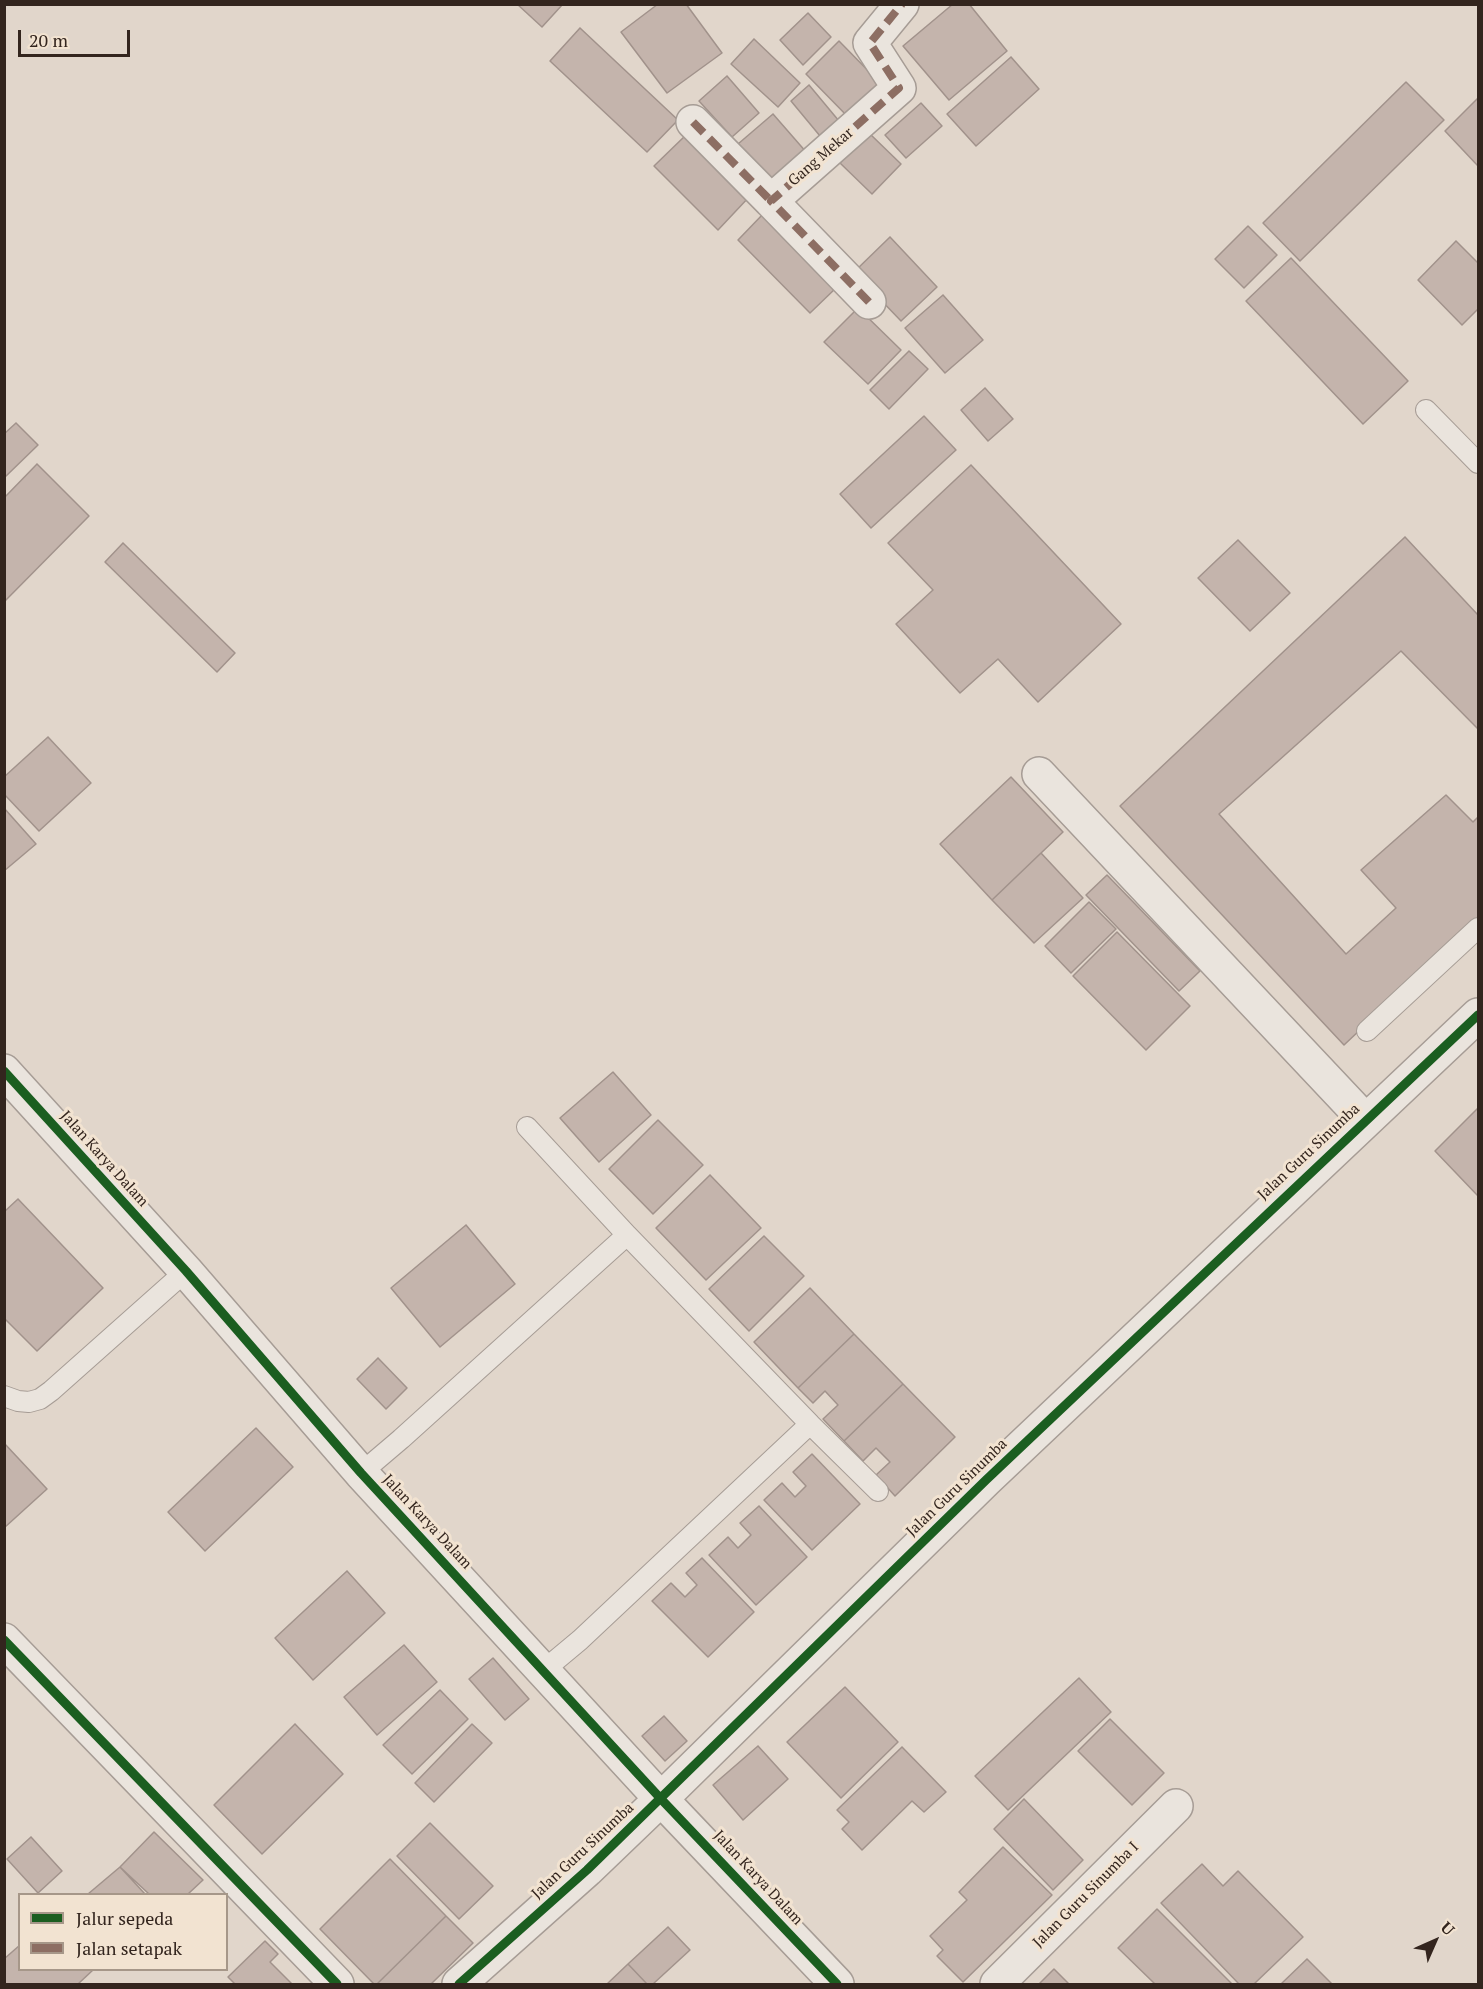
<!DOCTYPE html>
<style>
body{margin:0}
#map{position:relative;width:1483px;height:1989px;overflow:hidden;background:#e1d6cb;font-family:"PT Serif",serif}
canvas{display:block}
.frame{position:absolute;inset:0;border:6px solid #33251e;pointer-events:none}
.legend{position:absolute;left:18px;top:1893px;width:210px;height:78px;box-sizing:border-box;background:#f2e3d1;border:2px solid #a69789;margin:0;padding:8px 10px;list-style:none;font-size:18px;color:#33251e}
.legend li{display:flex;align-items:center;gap:12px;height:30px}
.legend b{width:30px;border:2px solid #a69789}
.north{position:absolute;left:1405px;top:1911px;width:60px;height:60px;-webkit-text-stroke:4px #f2e3d1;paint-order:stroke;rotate:45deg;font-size:16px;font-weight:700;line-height:24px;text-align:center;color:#33251e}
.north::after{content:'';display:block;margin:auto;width:21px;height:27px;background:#33251e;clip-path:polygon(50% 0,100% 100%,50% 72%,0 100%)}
.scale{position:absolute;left:18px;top:30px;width:112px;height:27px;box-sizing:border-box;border:3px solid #33251e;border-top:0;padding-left:8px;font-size:18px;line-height:21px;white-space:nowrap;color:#33251e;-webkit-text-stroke:4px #f2e3d1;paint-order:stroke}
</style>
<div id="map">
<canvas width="1483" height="1989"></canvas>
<div class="frame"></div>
<ul class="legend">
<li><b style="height:8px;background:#1b5e20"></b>Jalur sepeda</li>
<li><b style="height:8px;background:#8d6e63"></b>Jalan setapak</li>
</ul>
<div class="north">U</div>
<div class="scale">20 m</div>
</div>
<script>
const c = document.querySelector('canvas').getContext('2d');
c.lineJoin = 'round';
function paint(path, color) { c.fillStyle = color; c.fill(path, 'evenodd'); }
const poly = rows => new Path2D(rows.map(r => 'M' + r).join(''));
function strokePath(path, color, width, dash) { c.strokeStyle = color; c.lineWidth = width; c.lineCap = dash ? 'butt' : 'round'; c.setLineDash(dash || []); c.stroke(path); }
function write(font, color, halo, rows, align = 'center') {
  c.font = font + ' "PT Serif",serif'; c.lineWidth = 6; c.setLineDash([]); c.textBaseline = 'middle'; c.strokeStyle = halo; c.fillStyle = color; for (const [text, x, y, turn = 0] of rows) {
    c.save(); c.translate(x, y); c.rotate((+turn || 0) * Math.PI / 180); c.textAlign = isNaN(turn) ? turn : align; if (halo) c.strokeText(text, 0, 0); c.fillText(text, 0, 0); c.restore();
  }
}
const building = poly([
 [517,4,563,4,542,27,517,4],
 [658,4,686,4,722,53,667,93,621,32,658,4],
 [953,4,969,4,1007,51,949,100,903,46,953,4],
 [808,13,831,37,803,65,780,40,808,13],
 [580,28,678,120,647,152,550,61,580,28],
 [754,39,800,83,778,107,731,64,754,39],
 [839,41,886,89,852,121,806,74,839,41],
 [1011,57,1039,89,976,146,947,114,1011,57],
 [727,76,759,113,732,137,699,101,727,76],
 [1406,82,1444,120,1300,261,1263,223,1406,82],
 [809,85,844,127,825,142,791,101,809,85],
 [1478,98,1478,166,1445,131,1478,98],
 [921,103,942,126,906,158,885,135,921,103],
 [773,114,807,153,773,183,738,144,773,114],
 [869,133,901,164,872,194,840,163,869,133],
 [687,134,750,196,718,230,654,166,687,134],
 [764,213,837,287,810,313,738,240,764,213],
 [1248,226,1277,255,1244,288,1215,259,1248,226],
 [890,237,937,287,901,321,854,272,890,237],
 [1456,241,1478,263,1478,309,1462,325,1418,280,1456,241],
 [1291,258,1408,381,1363,424,1246,301,1291,258],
 [943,295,983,340,945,373,905,328,943,295],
 [858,308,901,350,868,384,824,342,858,308],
 [909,351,928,369,889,409,870,390,909,351],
 [985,388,1013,419,988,441,961,410,985,388],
 [924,416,956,450,871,528,840,494,924,416],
 [16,423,38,445,4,478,4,434,16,423],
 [37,464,89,516,4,602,4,498,37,464],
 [971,465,1121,624,1038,702,998,659,960,693,896,624,933,590,888,543,971,465],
 [1405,537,1478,615,1478,729,1401,651,1219,814,1346,954,1396,908,1361,870,1446,795,1473,822,1478,817,1478,919,1344,1045,1120,806,1405,537],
 [1238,540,1290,593,1250,631,1198,578,1238,540],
 [123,543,235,653,217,672,105,562,123,543],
 [48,737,91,783,39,831,4,794,4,777,48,737],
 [1011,777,1063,832,992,900,940,844,1011,777],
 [4,808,36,844,4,871,4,808],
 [1041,853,1083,898,1034,943,992,900,1041,853],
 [1107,875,1200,971,1179,991,1086,895,1107,875],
 [1089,902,1116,929,1071,973,1045,946,1089,902],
 [1117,932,1190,1006,1146,1050,1073,976,1117,932],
 [613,1072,651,1115,599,1162,560,1118,613,1072],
 [1478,1108,1478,1196,1435,1151,1478,1108],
 [658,1120,703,1165,653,1214,609,1169,658,1120],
 [710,1175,761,1228,706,1280,656,1228,710,1175],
 [18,1199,103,1288,37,1351,4,1318,4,1212,18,1199],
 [466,1225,515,1284,440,1347,391,1288,466,1225],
 [764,1236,804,1276,749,1331,709,1289,764,1236],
 [810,1288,854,1334,798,1388,754,1342,810,1288],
 [854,1334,903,1384,844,1441,823,1419,838,1405,825,1391,813,1403,798,1388,854,1334],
 [378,1358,407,1388,386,1409,357,1379,378,1358],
 [903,1384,955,1437,895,1496,876,1475,890,1462,876,1448,863,1461,844,1441,903,1384],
 [256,1428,293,1467,205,1551,168,1512,256,1428],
 [4,1443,47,1489,4,1528,4,1443],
 [812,1454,860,1504,812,1550,764,1500,782,1483,795,1497,806,1486,793,1472,812,1454],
 [759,1506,807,1557,756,1605,709,1555,728,1537,738,1548,751,1535,740,1523,759,1506],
 [702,1558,754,1612,708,1657,652,1601,671,1583,685,1597,697,1585,686,1573,702,1558],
 [347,1571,385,1613,313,1680,275,1638,347,1571],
 [404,1645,437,1682,377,1735,344,1697,404,1645],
 [493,1658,529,1699,505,1720,469,1679,493,1658],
 [1079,1678,1111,1712,1008,1810,975,1776,1079,1678],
 [845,1687,898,1742,841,1798,787,1742,845,1687],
 [440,1690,468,1719,412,1774,383,1745,440,1690],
 [664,1716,687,1741,665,1761,642,1736,664,1716],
 [1110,1719,1164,1773,1132,1805,1078,1751,1110,1719],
 [295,1724,343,1774,262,1854,214,1805,295,1724],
 [472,1724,492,1743,434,1802,415,1783,472,1724],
 [758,1746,788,1779,743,1820,713,1785,758,1746],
 [902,1747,946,1792,924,1812,912,1801,862,1850,842,1829,849,1822,837,1810,902,1747],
 [1024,1799,1083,1860,1053,1890,994,1829,1024,1799],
 [430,1823,493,1886,459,1919,397,1856,430,1823],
 [154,1832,203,1880,188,1894,149,1894,120,1867,154,1832],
 [31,1837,62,1871,38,1893,7,1859,31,1837],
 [1003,1847,1052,1895,963,1982,937,1956,943,1950,930,1936,967,1900,959,1892,1003,1847],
 [390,1859,446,1916,377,1984,374,1984,320,1929,390,1859],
 [1202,1864,1223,1886,1238,1871,1303,1937,1254,1984,1239,1984,1161,1903,1202,1864],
 [120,1867,145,1894,88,1894,120,1867],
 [1157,1909,1232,1984,1155,1984,1118,1948,1157,1909],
 [446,1916,473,1943,431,1984,377,1984,446,1916],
 [668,1927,690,1950,653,1984,647,1984,628,1964,668,1927],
 [265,1941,278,1954,270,1962,292,1984,235,1984,228,1977,265,1941],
 [20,1945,20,1970,93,1970,78,1984,4,1984,4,1959,20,1945],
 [1307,1959,1332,1984,1281,1984,1307,1959],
 [628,1964,647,1984,607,1984,628,1964],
 [1054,1969,1069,1984,1039,1984,1054,1969]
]);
paint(building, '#c4b4ac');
strokePath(building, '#a1928b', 1.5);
const service = poly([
 [1426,410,1478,463],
 [1367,1031,1478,928],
 [527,1127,627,1235],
 [4,1396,18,1401,29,1402,40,1399,51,1391,186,1271],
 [810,1424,878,1491],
 [361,1473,401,1439,627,1235,810,1424,580,1640,544,1670]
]);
const minor = poly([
 [693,122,771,201],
 [869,302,771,201,899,88,870,43,902,4],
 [1039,774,1365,1120],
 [4,1071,186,1271,361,1473,661,1799,587,1870,459,1984],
 [4,1640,337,1984],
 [997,1984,1176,1806]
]);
const tertiary = poly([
 [837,1984,661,1799,986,1480,1478,1015]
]);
strokePath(service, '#a69c95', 22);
strokePath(minor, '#a69c95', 36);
strokePath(tertiary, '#a69c95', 36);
strokePath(service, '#eae4dd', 20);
strokePath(minor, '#eae4dd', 33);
strokePath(tertiary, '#eae4dd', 33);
strokePath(poly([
 [693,122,771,201],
 [869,302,771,201,899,88,870,43,902,4]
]), '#8d6e63', 8, [15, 8]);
strokePath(poly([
 [4,1071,186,1271,361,1473,661,1799,837,1984],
 [4,1640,337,1984],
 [459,1984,587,1870,986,1480,1478,1015]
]), '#1b5e20', 9);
write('15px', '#33251e', '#f2e3d1', [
 ["Gang Mekar",821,157,-41],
 ["Jalan Guru Sinumba",1309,1152,-43],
 ["Jalan Karya Dalam",104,1159,48],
 ["Jalan Guru Sinumba",957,1488,-44],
 ["Jalan Karya Dalam",427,1522,47],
 ["Jalan Guru Sinumba",583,1851,-43],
 ["Jalan Karya Dalam",758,1878,47],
 ["Jalan Guru Sinumba I",1086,1895,-45]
]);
</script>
